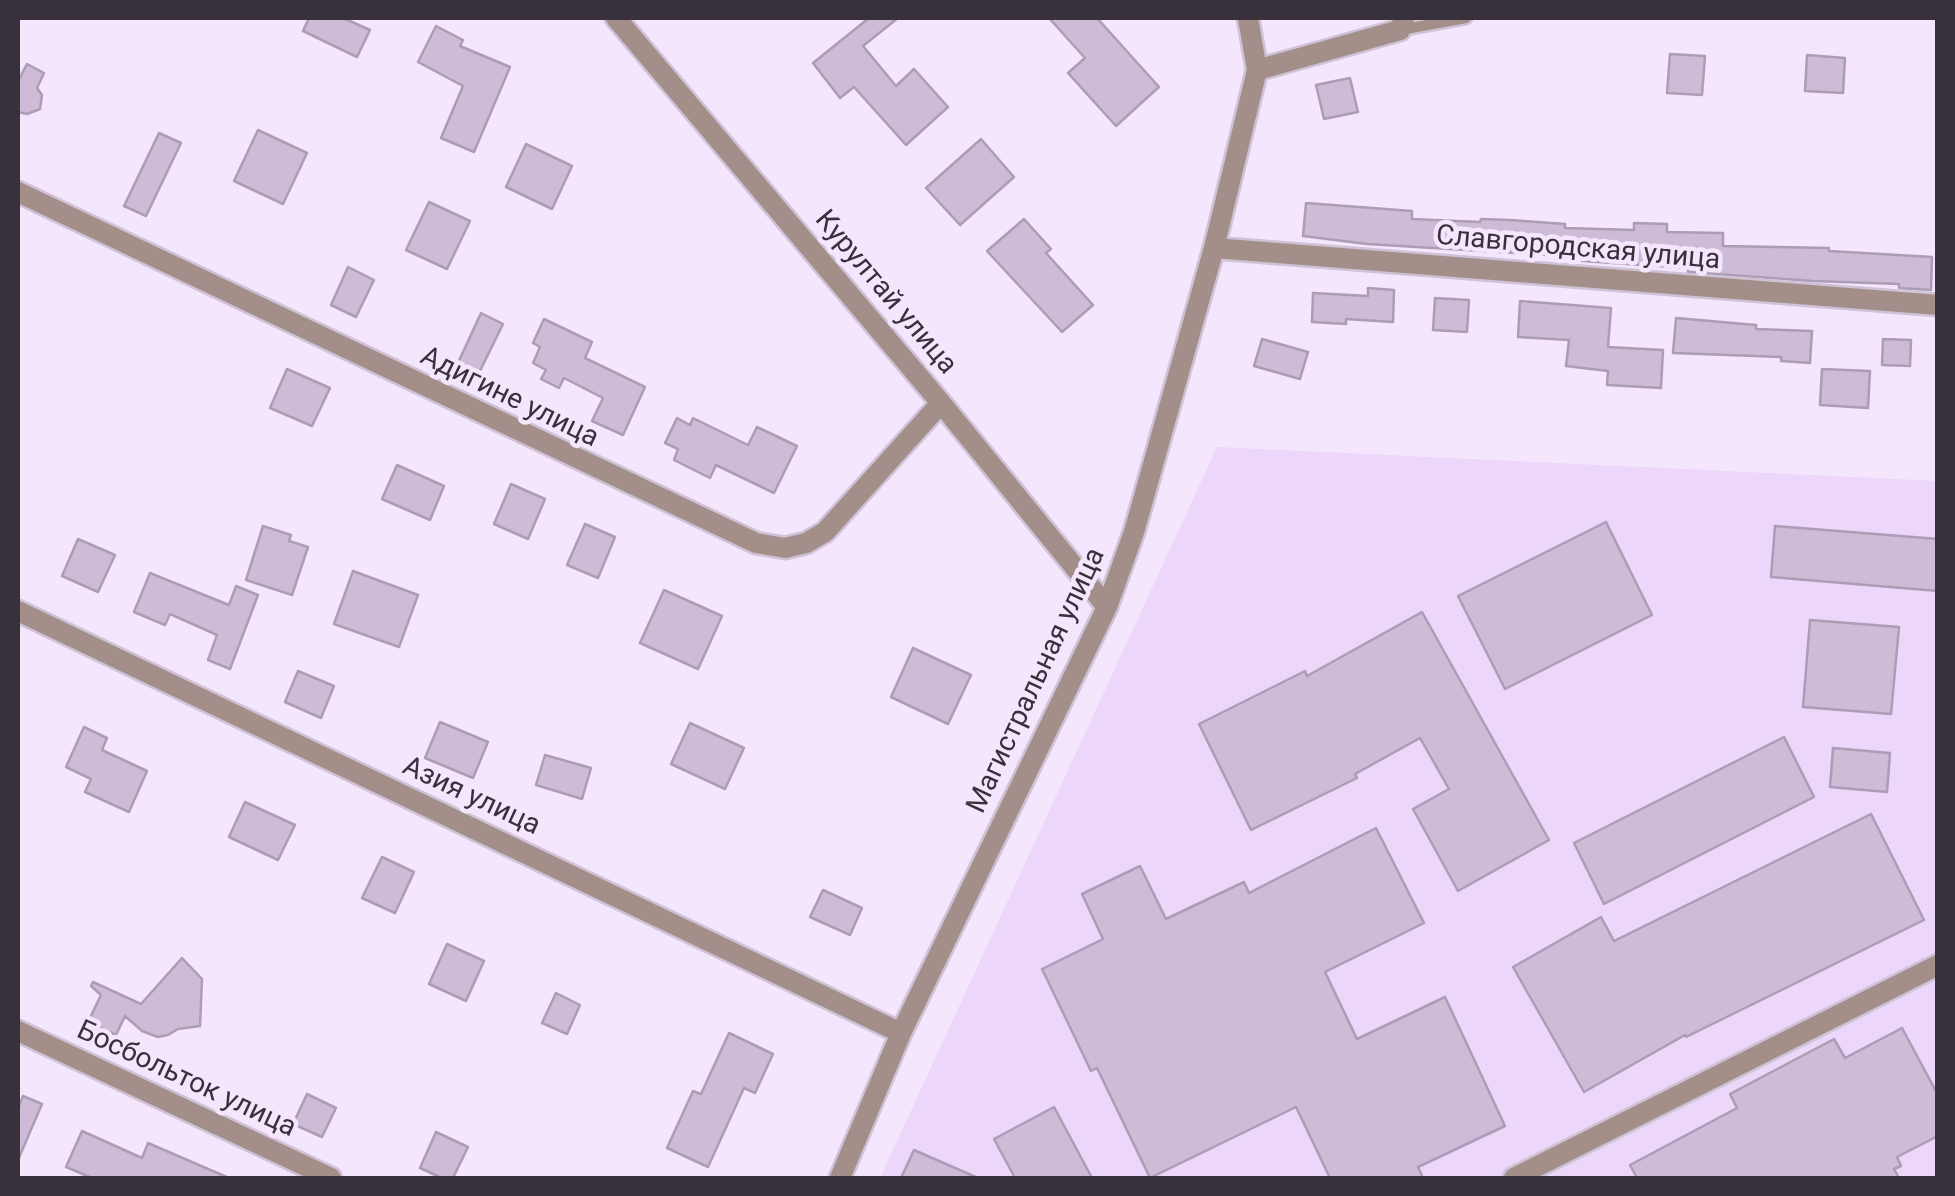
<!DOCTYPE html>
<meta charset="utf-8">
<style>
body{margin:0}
#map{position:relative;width:1955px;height:1196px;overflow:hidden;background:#f4e6fc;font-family:Roboto,sans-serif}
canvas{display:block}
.frame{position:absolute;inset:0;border:20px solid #38313c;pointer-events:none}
</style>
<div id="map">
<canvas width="1955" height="1196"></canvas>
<div class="frame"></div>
</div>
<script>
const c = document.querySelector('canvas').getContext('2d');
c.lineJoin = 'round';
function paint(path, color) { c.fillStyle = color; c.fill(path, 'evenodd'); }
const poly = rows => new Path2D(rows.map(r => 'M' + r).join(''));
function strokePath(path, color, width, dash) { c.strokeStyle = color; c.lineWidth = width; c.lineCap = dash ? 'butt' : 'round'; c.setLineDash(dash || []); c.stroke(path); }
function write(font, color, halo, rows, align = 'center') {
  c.font = font + ' Roboto,sans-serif'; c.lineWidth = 9; c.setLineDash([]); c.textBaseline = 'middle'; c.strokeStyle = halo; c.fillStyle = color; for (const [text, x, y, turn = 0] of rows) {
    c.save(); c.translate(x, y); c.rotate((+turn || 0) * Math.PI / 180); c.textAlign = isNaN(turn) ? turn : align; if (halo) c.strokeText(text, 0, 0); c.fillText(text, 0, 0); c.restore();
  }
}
paint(poly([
 [1217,447,1937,481,1937,1178,880,1178]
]), '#ecd6f9');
const building = poly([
 [309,18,343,18,370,30,357,57,303,31,309,18],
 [869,18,898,18,863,46,896,86,914,69,948,107,906,145,854,87,840,98,813,63,869,18],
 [1049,18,1097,18,1159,87,1116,126,1068,73,1085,58,1049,18],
 [436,26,463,40,460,46,510,67,474,152,441,138,463,86,418,62,436,26],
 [1670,54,1705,56,1702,95,1667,93,1670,54],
 [1807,55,1845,58,1843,93,1805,91,1807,55],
 [27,64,44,73,37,88,42,95,40,109,27,114,18,112,18,81,27,64],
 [1350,78,1358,112,1324,119,1316,85,1350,78],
 [258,130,307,153,283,204,234,181,258,130],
 [159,133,181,143,146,216,124,206,159,133],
 [981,139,1014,177,960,225,926,188,981,139],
 [526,144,572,166,552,209,506,187,526,144],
 [429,202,470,221,447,269,406,250,429,202],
 [1306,203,1412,211,1412,219,1480,222,1481,219,1510,220,1565,224,1565,228,1634,230,1634,223,1667,224,1667,232,1723,233,1723,246,1829,248,1829,251,1932,257,1931,290,1899,288,1899,284,1812,281,1688,272,1688,268,1582,261,1582,257,1367,244,1303,236,1306,203],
 [1024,219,1051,249,1046,253,1093,305,1062,332,987,251,1024,219],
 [348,267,374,280,356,317,331,305,348,267],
 [1368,288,1394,290,1393,322,1346,319,1346,324,1312,322,1313,293,1368,296,1368,288],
 [1435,298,1469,300,1467,332,1433,330,1435,298],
 [1520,301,1611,308,1608,347,1663,350,1661,388,1607,385,1608,371,1566,366,1569,340,1518,337,1520,301],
 [481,313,503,324,478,375,457,365,481,313],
 [1676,318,1756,325,1756,329,1812,331,1810,363,1781,361,1781,357,1673,353,1676,318],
 [544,319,592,342,585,358,645,387,623,435,592,421,603,398,564,378,559,388,541,379,546,370,533,363,540,347,533,343,544,319],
 [1262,339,1308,352,1300,379,1254,366,1262,339],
 [1883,339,1911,340,1910,366,1882,365,1883,339],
 [287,369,330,388,312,426,270,408,287,369],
 [1822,369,1870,371,1868,408,1820,405,1822,369],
 [677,418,690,425,693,418,748,445,757,427,797,446,774,493,716,465,710,478,674,460,678,449,665,443,677,418],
 [397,465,444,486,430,520,382,499,397,465],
 [511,484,545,499,528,539,494,524,511,484],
 [1606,522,1652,615,1505,689,1458,596,1606,522],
 [585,524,615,537,598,578,567,565,585,524],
 [263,526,291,535,289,541,308,547,292,595,246,580,263,526],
 [1775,526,1938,539,1938,591,1771,577,1775,526],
 [78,539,115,555,98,592,62,576,78,539],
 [353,571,418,595,399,647,334,624,353,571],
 [150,573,229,605,236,586,258,595,230,669,208,660,217,635,170,614,165,625,134,612,150,573],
 [664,590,722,616,698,669,640,643,664,590],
 [1422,612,1549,840,1458,891,1413,809,1449,789,1420,738,1355,774,1357,778,1251,830,1199,724,1305,671,1307,676,1422,612],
 [1810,620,1899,627,1891,714,1803,707,1810,620],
 [913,648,971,675,948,724,891,697,913,648],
 [298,671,334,686,321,718,285,702,298,671],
 [440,722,488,742,473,778,425,758,440,722],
 [690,723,744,748,725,789,671,764,690,723],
 [84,727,107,738,102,750,147,771,129,812,85,792,91,779,66,767,84,727],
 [1784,737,1814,797,1604,904,1574,843,1784,737],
 [1833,748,1890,753,1887,792,1830,787,1833,748],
 [545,755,591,768,582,799,536,785,545,755],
 [245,802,295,825,278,860,229,837,245,802],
 [1871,814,1924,920,1686,1037,1685,1035,1584,1092,1513,967,1601,917,1614,941,1871,814],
 [1376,828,1424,923,1325,972,1357,1039,1445,997,1505,1126,1418,1167,1423,1178,1330,1178,1296,1107,1150,1178,1097,1068,1091,1071,1042,969,1103,939,1082,894,1140,866,1166,919,1244,882,1249,893,1376,828],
 [382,857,414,872,395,913,362,898,382,857],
 [823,890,862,908,850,935,810,917,823,890],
 [447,944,484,961,466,1001,429,984,447,944],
 [182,958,202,979,200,1026,178,1029,168,1035,158,1037,142,1031,125,1016,116,1035,88,1022,101,995,91,986,93,982,141,1004,182,958],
 [556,993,580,1005,567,1034,542,1023,556,993],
 [1902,1028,1938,1095,1938,1136,1897,1157,1901,1166,1894,1169,1899,1178,1637,1178,1630,1165,1737,1108,1730,1094,1834,1039,1845,1058,1902,1028],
 [729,1033,773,1054,755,1093,744,1088,708,1167,667,1148,693,1091,701,1094,729,1033],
 [307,1094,336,1108,322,1137,293,1124,307,1094],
 [23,1096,42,1104,18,1160,18,1108,23,1096],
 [1054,1107,1092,1178,1015,1178,994,1139,1054,1107],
 [82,1131,142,1158,148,1143,229,1178,92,1178,66,1167,82,1131],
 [436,1132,468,1147,453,1178,442,1178,420,1168,436,1132],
 [914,1150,978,1178,901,1178,914,1150]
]);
paint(building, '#cdbbd7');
strokePath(building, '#ad9cb6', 2.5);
const lane = poly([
 [1400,30,1466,18]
]);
const street = poly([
 [616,18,941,403,1107,607],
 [1257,70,1400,30,1404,18],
 [18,192,756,543,785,548,806,543,825,532,941,403],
 [1214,248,1938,305],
 [18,611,901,1033],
 [18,1031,331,1178],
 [840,1178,901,1033,1107,607,1134,532,1214,248,1257,70,1248,18],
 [1514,1178,1938,965]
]);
strokePath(lane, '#cec2d6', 15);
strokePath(street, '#cec2d6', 25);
strokePath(lane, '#a48e89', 10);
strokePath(street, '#a48e89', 20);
write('28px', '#38313c', '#f4e6fc', [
 ["Славгородская улица",1578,249,5],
 ["Курултай улица",885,293,50],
 ["Адигине улица",509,398,26],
 ["Магистральная улица",1037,681,-65],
 ["Азия улица",471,797,25],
 ["Босбольток улица",186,1080,25]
]);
</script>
